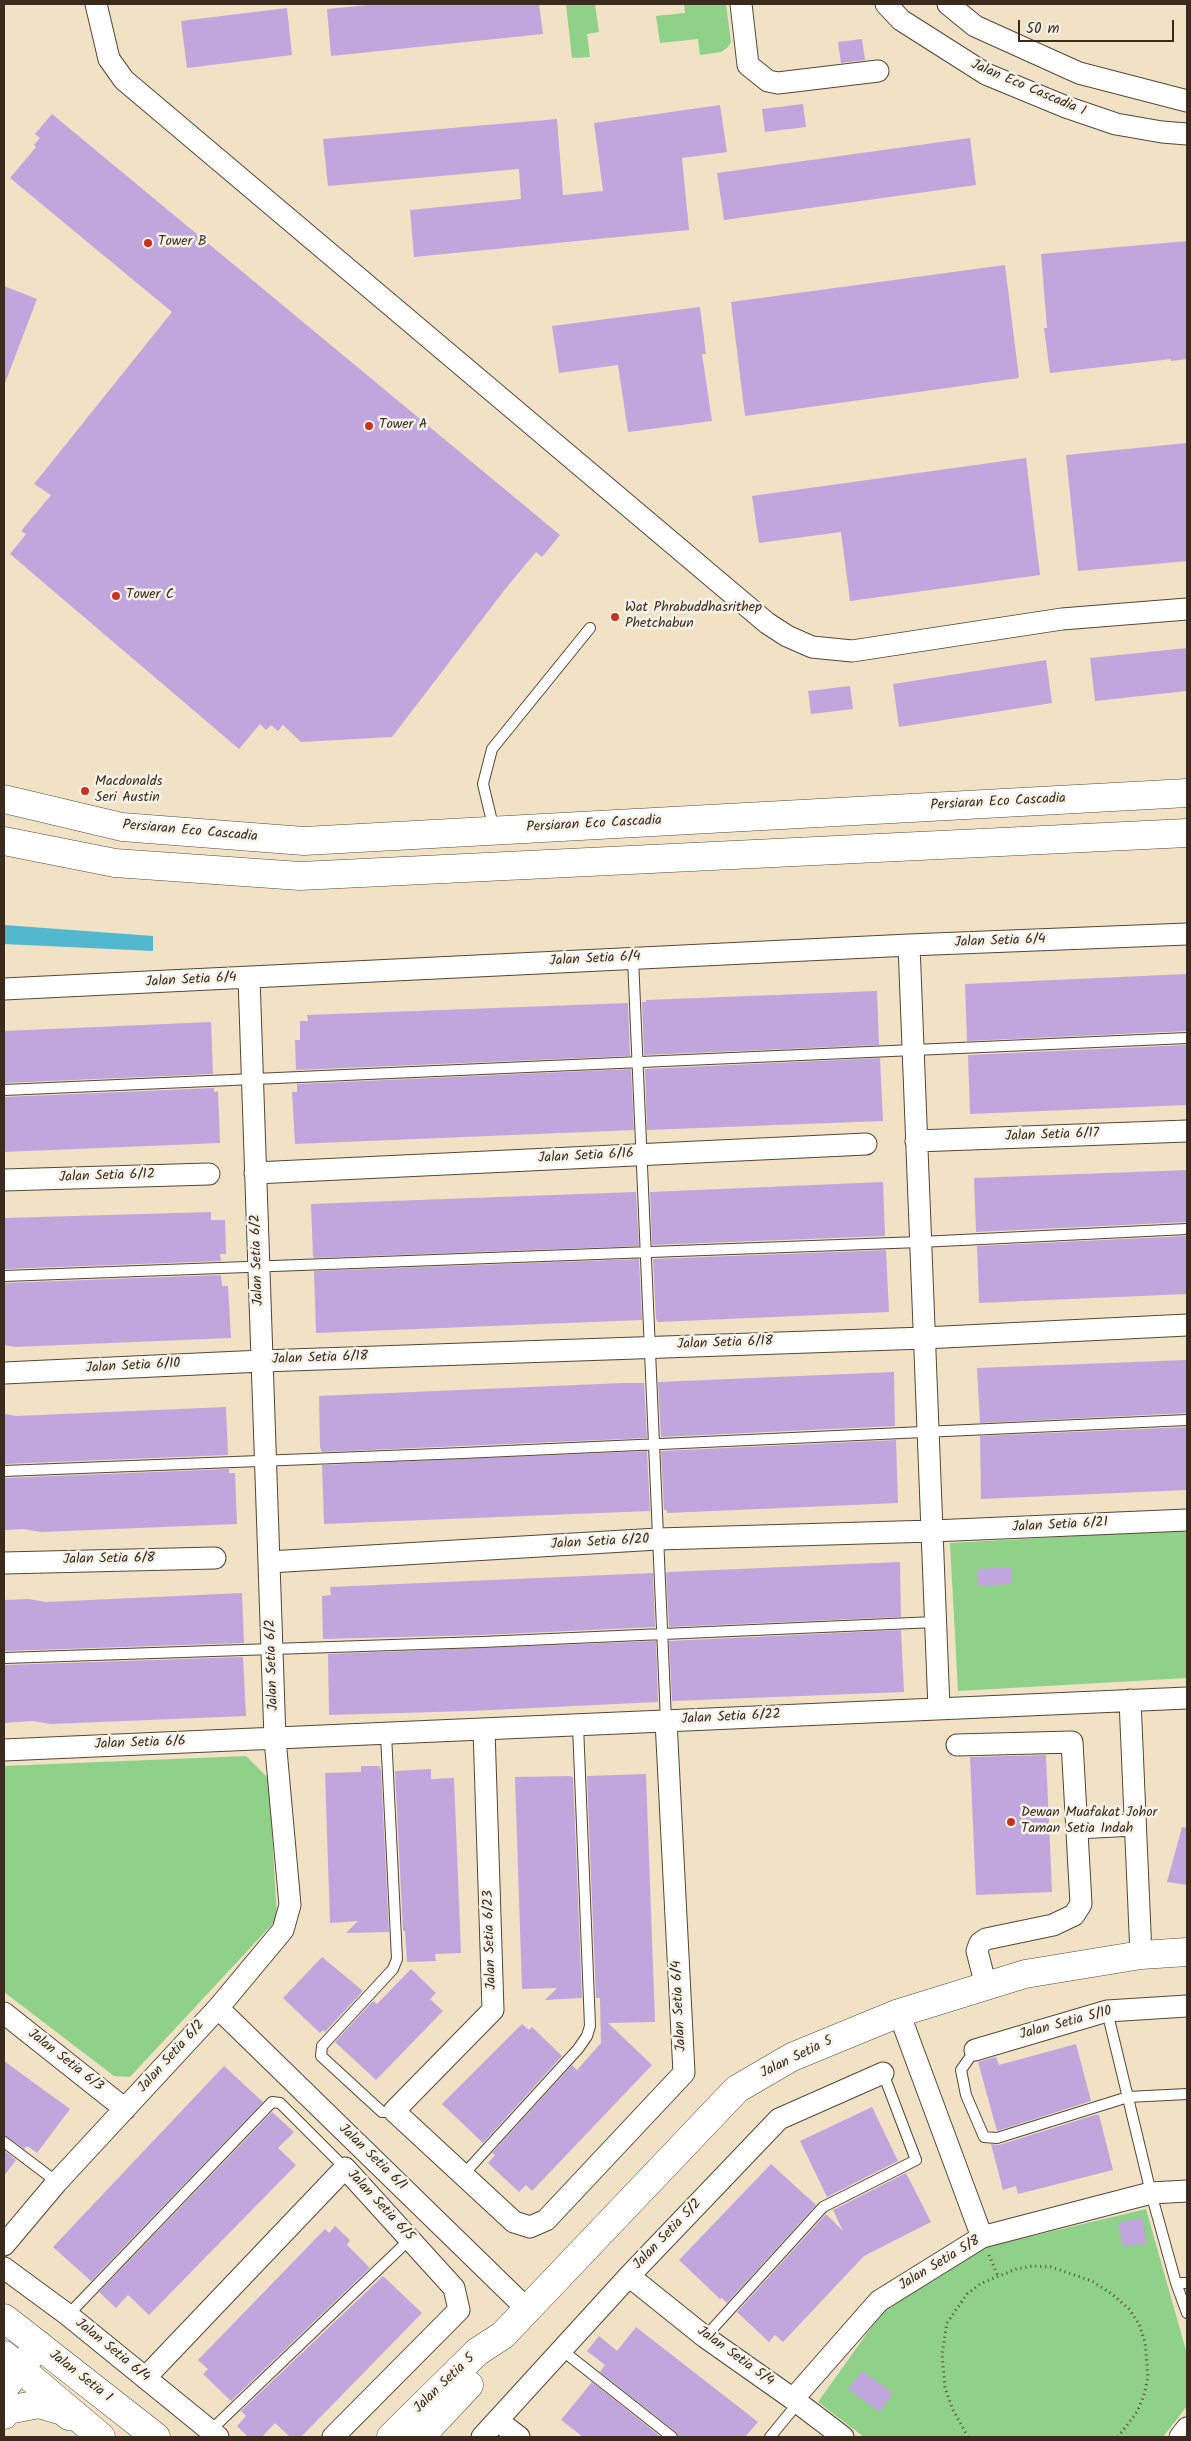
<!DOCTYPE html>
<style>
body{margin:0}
#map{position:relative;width:1191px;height:2441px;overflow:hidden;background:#f1e2c6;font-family:Kalam,sans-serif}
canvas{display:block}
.frame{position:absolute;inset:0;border:5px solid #3b2a1e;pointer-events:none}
.scale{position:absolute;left:1018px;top:20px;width:156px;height:22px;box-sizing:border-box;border:2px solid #3b2a1e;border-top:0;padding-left:6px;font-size:15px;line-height:18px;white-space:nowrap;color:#3b2a1e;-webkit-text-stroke:4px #f7f3e8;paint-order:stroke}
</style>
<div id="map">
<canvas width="1191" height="2441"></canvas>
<div class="frame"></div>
<div class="scale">50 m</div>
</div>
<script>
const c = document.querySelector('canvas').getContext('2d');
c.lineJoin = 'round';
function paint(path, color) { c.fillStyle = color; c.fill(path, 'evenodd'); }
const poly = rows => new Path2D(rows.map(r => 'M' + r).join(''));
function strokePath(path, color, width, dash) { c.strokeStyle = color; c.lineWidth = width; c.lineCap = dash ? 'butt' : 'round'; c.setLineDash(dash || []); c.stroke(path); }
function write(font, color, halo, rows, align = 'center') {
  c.font = font + ' Kalam,sans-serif'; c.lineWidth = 5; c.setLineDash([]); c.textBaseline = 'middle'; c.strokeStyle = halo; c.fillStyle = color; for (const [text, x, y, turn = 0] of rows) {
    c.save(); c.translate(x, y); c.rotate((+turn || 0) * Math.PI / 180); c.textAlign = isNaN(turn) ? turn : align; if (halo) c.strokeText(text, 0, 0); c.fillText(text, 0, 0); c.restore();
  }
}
paint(poly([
 [566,4,595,4,599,32,587,34,590,57,572,58],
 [684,4,726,4,731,42,728,47,721,52,700,55,698,39,660,43,656,16,685,13],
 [1187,1530,1187,1678,958,1691,950,1543],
 [246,1756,269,1779,277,1919,130,2077,114,2076,4,1992,4,1766],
 [1146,2209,1187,2354,1187,2406,1163,2437,864,2437,818,2402,885,2308,986,2247]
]), '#8fd189');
paint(poly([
 [4,925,153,936,153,951,4,944]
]), '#51b8cf');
paint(poly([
 [379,4,539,4,543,34,331,56,327,9],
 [287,8,292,55,187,68,181,21],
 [862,39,865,60,841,63,838,42],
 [803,104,806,127,765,132,762,109],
 [720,105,727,152,682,158,689,230,414,257,410,210,521,199,519,169,328,186,323,139,557,119,563,195,603,191,594,123],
 [52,114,560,535,542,557,536,552,506,588,392,737,301,742,283,725,278,731,271,725,266,730,260,724,239,749,10,554,26,534,21,531,51,495,34,484,172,312,10,178,36,147,34,145,40,138,35,134],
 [970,138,976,185,724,220,717,173],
 [1187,241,1187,359,1171,361,1171,359,1050,373,1044,328,1047,328,1041,254],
 [1005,265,1019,378,745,416,731,302],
 [4,286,37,299,5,383,4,383],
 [700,307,706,354,702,354,712,421,628,432,618,365,559,373,552,326],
 [1187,443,1187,561,1078,571,1066,455],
 [1026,458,1040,575,850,601,841,532,759,543,752,496],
 [1187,648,1187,691,1095,701,1090,658],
 [1046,660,1052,703,899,727,893,684],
 [850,686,853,709,811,714,808,691],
 [1187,974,1187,1031,967,1041,965,984],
 [877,991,879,1045,644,1055,642,1002,646,1002,646,1000],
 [628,1003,630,1056,296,1070,295,1040,300,1040,300,1021,308,1021,307,1015],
 [211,1022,213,1074,4,1083,4,1031],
 [1187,1045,1187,1105,970,1114,968,1055],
 [880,1058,883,1121,647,1130,645,1069],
 [631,1069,634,1130,295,1144,292,1092,297,1092,297,1084],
 [214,1088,214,1092,218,1091,220,1143,4,1152,4,1097],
 [1187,1170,1187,1222,976,1232,974,1178],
 [883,1182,885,1236,652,1245,650,1192],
 [634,1192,636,1192,639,1246,314,1258,313,1256,311,1204],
 [211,1212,211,1220,225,1220,226,1254,220,1254,221,1261,4,1269,4,1218],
 [1187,1236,1187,1294,979,1303,977,1246],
 [886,1250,889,1312,658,1322,656,1319,653,1259],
 [639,1259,642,1320,316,1333,314,1271],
 [221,1275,222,1286,228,1286,231,1338,15,1347,4,1345,4,1283],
 [1187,1360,1187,1413,980,1423,977,1368],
 [894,1372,895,1426,661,1437,658,1382],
 [623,1383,644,1383,647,1438,322,1452,320,1447,319,1396],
 [226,1407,228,1455,4,1464,4,1414,16,1416],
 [1187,1427,1187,1490,981,1499,980,1436],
 [896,1440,898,1503,667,1513,667,1510,664,1510,661,1451],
 [647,1451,650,1511,324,1524,322,1465],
 [229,1469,229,1473,235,1473,237,1524,41,1532,23,1529,4,1530,4,1478],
 [900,1562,901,1617,669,1627,666,1573,669,1572],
 [1011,1567,1012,1584,978,1586,977,1569],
 [653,1573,655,1627,482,1635,323,1639,322,1596,331,1595,330,1587],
 [242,1593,244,1643,4,1651,4,1600,29,1599,46,1602],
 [901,1630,904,1692,672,1701,669,1641],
 [656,1641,658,1702,470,1711,329,1715,328,1654],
 [243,1657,246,1716,51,1724,32,1721,4,1723,4,1665],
 [1046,1755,1052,1892,976,1895,970,1757],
 [361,1766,379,1766,381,1771,389,1932,346,1933,358,1921,330,1923,325,1773,361,1772],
 [431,1769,431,1779,454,1778,461,1953,435,1954,436,1961,407,1962,405,1931,403,1931,395,1771],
 [646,1774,655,2022,608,2023,652,2065,532,2191,526,2185,519,2192,488,2163,495,2155,492,2153,572,2065,577,2070,601,2043,600,1998,596,1998,587,1776],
 [569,1776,573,1777,582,1998,545,2000,557,1988,522,1989,515,1777],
 [1182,1827,1187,1828,1187,1885,1167,1882],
 [322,1957,363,1991,325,2032,323,2030,320,2033,283,1998],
 [411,1969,436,1993,430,1999,443,2011,376,2080,335,2042,373,2001,377,2004],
 [522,2024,529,2030,532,2027,562,2056,483,2143,442,2104],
 [1076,2044,1091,2101,997,2131,978,2062,996,2057,999,2065],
 [4,2061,70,2109,37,2153,27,2146,24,2149,4,2135],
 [224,2066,263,2102,91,2281,53,2247],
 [872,2107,898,2161,827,2197,800,2141],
 [272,2112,294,2132,278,2148,296,2165,149,2315,128,2295,116,2308,99,2292],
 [1095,2115,1099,2115,1113,2170,1018,2194,1016,2186,1003,2190,991,2144,999,2145],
 [4,2150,16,2160,4,2176],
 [771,2164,816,2205,727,2303,722,2298,720,2299,679,2260],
 [906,2173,931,2222,864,2256,783,2342,775,2335,769,2342,737,2312,826,2214,843,2231,833,2210],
 [1142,2218,1147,2243,1123,2247,1118,2223],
 [335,2226,350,2240,347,2245,370,2268,231,2401,203,2374,208,2369,198,2360,325,2229,329,2233],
 [383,2276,422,2313,301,2437,290,2437,275,2423,262,2437,248,2437,237,2426,246,2416,241,2411],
 [636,2327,758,2422,745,2437,679,2437,676,2432,600,2372,605,2365,587,2351,599,2336,617,2351],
 [862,2371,893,2393,880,2412,848,2389],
 [592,2382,661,2437,583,2437,561,2420]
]), '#c0a6dd');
const lane = poly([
 [494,830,483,784,492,749,590,628],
 [633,958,666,1721],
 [4,1090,1187,1038],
 [4,1276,920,1242,1187,1229],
 [4,1471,463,1453,1187,1420],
 [4,1658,482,1642,935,1622],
 [386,1734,397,1959,393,1969,322,2046,321,2056,382,2112,394,2111],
 [1107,2011,1151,2193,1176,2283,1187,2313],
 [975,2050,961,2070,966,2095,984,2137,997,2138,1128,2097,1187,2094],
 [4,2142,57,2182],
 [463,2175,578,2049,587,2036,590,2026,578,1725],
 [1176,2283,1187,2283],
 [68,2315,272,2102,280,2103,345,2168],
 [705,2337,823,2207,916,2160,883,2073],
 [563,2351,672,2437],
 [210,2431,410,2239],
 [770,2437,798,2403]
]);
const street = poly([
 [96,4,109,59,124,80,767,623,787,636,812,647,852,651,1062,619,1187,609],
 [741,4,748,65,768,81,778,83,878,71],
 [886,4,901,20,986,74,1066,107,1116,124,1162,132,1187,134],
 [948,4,975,26,1079,73,1187,101],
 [909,945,939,1709],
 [4,989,909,945,1187,934],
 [916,1141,1187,1131],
 [255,1173,866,1144],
 [4,1180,209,1174],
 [4,1373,262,1361,924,1338,1187,1325],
 [269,1562,658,1539,932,1531,1187,1520],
 [4,1563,215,1558],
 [1130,1700,1141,1955],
 [484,1729,493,2010,394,2111,514,2222,530,2227,546,2220,684,2073,666,1721],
 [957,1745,1072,1742,1081,1904,1074,1915,1053,1925,986,1939,980,1943,977,1951,986,1986],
 [4,1750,1187,1698],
 [1077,1828,1134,1825],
 [218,2008,527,2309],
 [4,2013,125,2109],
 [899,2013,982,2237],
 [975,2050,1107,2011,1187,2006],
 [4,2245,57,2182,218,2008,283,1930,290,1905,275,1739,249,978],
 [4,2268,68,2315,218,2437],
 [629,2276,705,2337,793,2399,843,2437],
 [145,2378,345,2168,454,2288,459,2310,333,2437],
 [793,2399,879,2301,982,2237,1151,2193,1187,2191],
 [498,2421,519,2437],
 [482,2437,629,2276,779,2119,883,2073],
 [1180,2437,1187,2428]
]);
const secondary = poly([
 [4,2388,39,2345],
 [391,2437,477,2352,503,2335,737,2089,792,2057,899,2013,1025,1974,1141,1955,1187,1952],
 [420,2437,469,2385]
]);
const primary = poly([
 [4,799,122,827,304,841,1187,793],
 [4,841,115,863,300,876,1187,833],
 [4,2318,156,2437],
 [4,2355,101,2437],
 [4,2415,8,2410,39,2404,63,2411,69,2416]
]);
strokePath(lane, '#564637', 12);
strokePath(street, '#564637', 23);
strokePath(secondary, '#564637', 29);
strokePath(primary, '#564637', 29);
strokePath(poly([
 [989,2255,998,2276],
 [968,2437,953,2410,945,2388,942,2354,947,2323,967,2294,980,2284,1016,2269,1033,2266,1051,2267,1092,2281,1112,2294,1129,2309,1139,2324,1145,2342,1148,2377,1144,2395,1137,2412,1118,2437]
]), '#564637', 3, [1, 4]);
strokePath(lane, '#fff', 10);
strokePath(street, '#fff', 21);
strokePath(secondary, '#fff', 28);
strokePath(primary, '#fff', 28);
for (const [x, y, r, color] of [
 [148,243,5,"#c8321e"],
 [369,426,5,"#c8321e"],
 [116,596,5,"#c8321e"],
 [615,617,5,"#c8321e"],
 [85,791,5,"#c8321e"],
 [1011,1822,5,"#c8321e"]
]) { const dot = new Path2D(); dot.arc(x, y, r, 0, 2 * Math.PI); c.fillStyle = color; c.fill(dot); strokePath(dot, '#f7f3e8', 2); }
write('14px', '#3b2a1e', '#f7f3e8', [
 ["Jalan Eco Cascadia 1",1028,89,23],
 ["Persiaran Eco Cascadia",998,803,-3],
 ["Persiaran Eco Cascadia",594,825,-3],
 ["Persiaran Eco Cascadia",190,832,5],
 ["Jalan Setia 6/4",1000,942,-2],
 ["Jalan Setia 6/4",595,960,-3],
 ["Jalan Setia 6/4",191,981,-3],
 ["Jalan Setia 6/17",1052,1136,-2],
 ["Jalan Setia 6/16",586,1157,-3],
 ["Jalan Setia 6/12",107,1177,-2],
 ["Jalan Setia 6/2",258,1260,-92],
 ["Jalan Setia 6/18",725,1344,-2],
 ["Jalan Setia 6/18",320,1359,-2],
 ["Jalan Setia 6/10",133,1367,-3],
 ["Jalan Setia 6/21",1060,1526,-3],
 ["Jalan Setia 6/20",600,1543,-3],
 ["Jalan Setia 6/8",109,1560,-1],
 ["Jalan Setia 6/2",273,1665,-92],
 ["Jalan Setia 6/22",731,1718,-3],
 ["Jalan Setia 6/6",140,1744,-2],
 ["Jalan Setia 6/23",491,1940,-92],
 ["Jalan Setia 6/4",680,2006,-93],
 ["Jalan Setia 5/10",1066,2024,-15],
 ["Jalan Setia 6/2",172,2057,-48],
 ["Jalan Setia 5",797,2058,-26],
 ["Jalan Setia 6/3",65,2061,38],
 ["Jalan Setia 6/1",372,2158,44],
 ["Jalan Setia 6/5",380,2206,47],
 ["Jalan Setia 5/2",668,2235,-46],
 ["Jalan Setia 5/8",940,2264,-31],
 ["Jalan Setia 6/4",112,2351,39],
 ["Jalan Setia 5/4",735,2357,36],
 ["Jalan Setia 1",80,2377,38],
 ["Jalan Setia 5",445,2384,-44]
]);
write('14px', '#3b2a1e', '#f7f3e8', [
 ["Tower B",158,243],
 ["Tower A",379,426],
 ["Tower C",126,596],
 ["Wat Phrabuddhasrithep",625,609],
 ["Phetchabun",625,625],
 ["Macdonalds",95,783],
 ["Seri Austin",95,799],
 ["Dewan Muafakat Johor",1021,1814],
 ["Taman Setia Indah",1021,1830]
], 'left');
</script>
